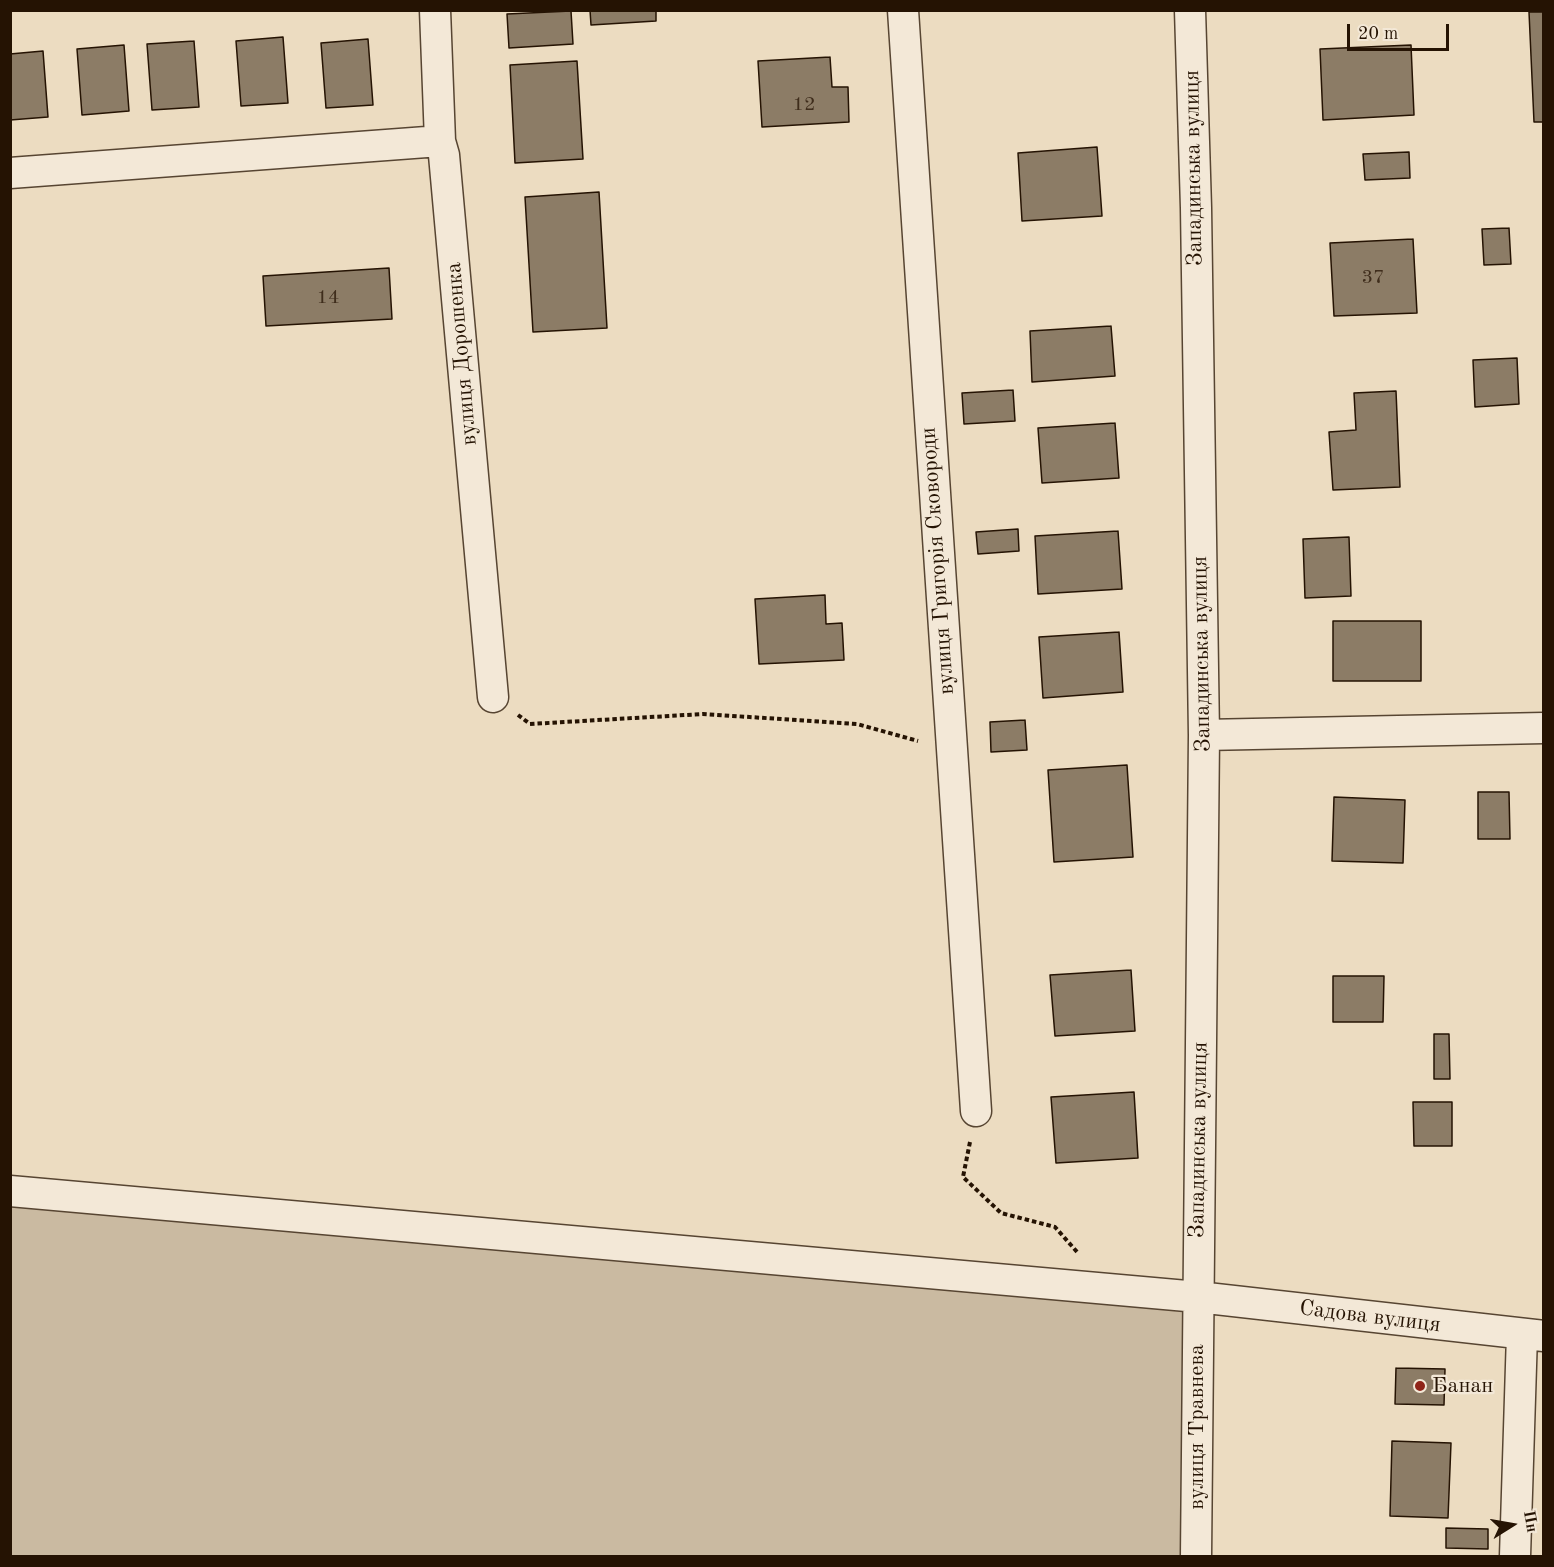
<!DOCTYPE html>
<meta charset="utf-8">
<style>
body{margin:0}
#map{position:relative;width:1554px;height:1567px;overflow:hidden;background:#ecdcc1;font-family:"Old Standard TT",serif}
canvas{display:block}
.frame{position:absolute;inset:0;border:12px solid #251303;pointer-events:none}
.north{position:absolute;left:1482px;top:1495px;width:60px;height:60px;-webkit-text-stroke:4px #f3e8d7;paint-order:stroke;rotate:79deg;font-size:16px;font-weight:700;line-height:24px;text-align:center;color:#251303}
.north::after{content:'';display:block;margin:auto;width:21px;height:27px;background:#251303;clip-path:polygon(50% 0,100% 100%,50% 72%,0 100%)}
.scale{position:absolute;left:1347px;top:24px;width:102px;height:27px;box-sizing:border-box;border:3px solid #251303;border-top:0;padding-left:8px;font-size:18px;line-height:21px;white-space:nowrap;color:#251303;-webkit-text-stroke:4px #f3e8d7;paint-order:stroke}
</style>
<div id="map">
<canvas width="1554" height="1567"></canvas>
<div class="frame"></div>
<div class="north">Пн</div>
<div class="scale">20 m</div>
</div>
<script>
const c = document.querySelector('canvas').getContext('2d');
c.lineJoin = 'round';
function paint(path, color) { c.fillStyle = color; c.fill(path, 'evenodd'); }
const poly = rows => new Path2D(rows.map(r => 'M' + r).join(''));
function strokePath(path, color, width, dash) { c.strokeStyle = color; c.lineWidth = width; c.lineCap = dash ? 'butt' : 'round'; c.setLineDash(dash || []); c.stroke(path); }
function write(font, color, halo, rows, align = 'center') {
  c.font = font + ' "Old Standard TT",serif'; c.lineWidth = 4.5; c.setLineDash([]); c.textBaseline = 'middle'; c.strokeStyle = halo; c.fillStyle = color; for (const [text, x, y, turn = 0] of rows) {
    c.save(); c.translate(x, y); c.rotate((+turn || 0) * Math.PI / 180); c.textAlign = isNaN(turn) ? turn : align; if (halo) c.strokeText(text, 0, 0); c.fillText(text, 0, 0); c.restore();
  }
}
paint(poly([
 [10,1192,1198,1297,1196,1556,11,1556]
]), '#cabaa1');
const building = poly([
 [590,10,656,10,656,21,591,25,590,10],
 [571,11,573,44,509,48,507,14,571,11],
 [1529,12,1544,12,1544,122,1534,122,1529,12],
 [283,37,288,103,241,106,236,41,283,37],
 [368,39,373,105,326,108,321,43,368,39],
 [194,41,199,107,152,110,147,44,194,41],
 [124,45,129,111,82,115,77,49,124,45],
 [1411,45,1414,115,1323,120,1320,49,1411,45],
 [43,51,48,117,10,120,10,54,43,51],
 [830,57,832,87,848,87,849,122,762,127,758,61,830,57],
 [577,61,583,159,515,163,510,65,577,61],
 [1097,147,1102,216,1022,221,1018,153,1097,147],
 [1409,152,1410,178,1365,180,1363,154,1409,152],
 [599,192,607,328,533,332,525,197,599,192],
 [1509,228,1511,264,1484,265,1482,229,1509,228],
 [1413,239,1417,313,1334,316,1330,243,1413,239],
 [389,268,392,319,266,326,263,276,389,268],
 [1111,326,1115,376,1032,382,1030,331,1111,326],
 [1517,358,1519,404,1475,407,1473,360,1517,358],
 [1013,390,1015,421,964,424,962,393,1013,390],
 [1396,391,1400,487,1333,490,1329,432,1356,430,1354,393,1396,391],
 [1115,423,1119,478,1042,483,1038,428,1115,423],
 [1018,529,1019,551,978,554,976,532,1018,529],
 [1118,531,1122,589,1038,594,1035,536,1118,531],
 [1349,537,1351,596,1305,598,1303,539,1349,537],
 [825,595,826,624,842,623,844,660,759,664,755,599,825,595],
 [1333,621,1421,621,1421,681,1333,681,1333,621],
 [1119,632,1123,692,1043,698,1039,637,1119,632],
 [1025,720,1027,750,991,752,990,722,1025,720],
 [1127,765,1133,857,1054,862,1048,770,1127,765],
 [1478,792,1509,792,1510,839,1478,839,1478,792],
 [1334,797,1405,800,1403,863,1332,861,1334,797],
 [1131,970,1135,1031,1055,1036,1050,975,1131,970],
 [1333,976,1384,976,1383,1022,1333,1022,1333,976],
 [1434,1034,1449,1034,1450,1079,1434,1079,1434,1034],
 [1134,1092,1138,1158,1056,1163,1051,1097,1134,1092],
 [1413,1102,1452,1102,1452,1146,1414,1146,1413,1102],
 [1396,1368,1445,1369,1444,1405,1395,1404,1396,1368],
 [1392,1441,1451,1443,1448,1518,1390,1516,1392,1441],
 [1446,1528,1488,1529,1488,1549,1446,1548,1446,1528]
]);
paint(building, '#8c7c66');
strokePath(building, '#251303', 1.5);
const minor = poly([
 [435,10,440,141,444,155,493,697],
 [903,10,976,1111],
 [1190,10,1196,208,1204,735,1196,1556],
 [10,173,440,141],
 [1204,735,1544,728],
 [10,1191,1198,1297,1544,1336],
 [1515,1556,1522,1334]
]);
strokePath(minor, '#574532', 33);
strokePath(poly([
 [518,715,530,724,703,714,857,724,918,741],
 [970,1142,963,1177,1001,1213,1055,1227,1078,1253]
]), '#251303', 4, [4.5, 3]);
strokePath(minor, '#f3e8d7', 30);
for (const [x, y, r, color] of [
 [1420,1386,6,"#8f2418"]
]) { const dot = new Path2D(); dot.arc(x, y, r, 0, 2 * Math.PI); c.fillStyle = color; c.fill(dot); strokePath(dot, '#f3e8d7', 2); }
write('20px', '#3f2d1c', null, [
 ["12",804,105],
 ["37",1373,278],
 ["14",328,298]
]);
write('22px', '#251303', '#f3e8d7', [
 ["Западинська вулиця",1194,168,-91],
 ["вулиця Дорошенка",462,354,-95],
 ["вулиця Григорія Сковороди",938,561,-94],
 ["Западинська вулиця",1202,654,-91],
 ["Западинська вулиця",1199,1140,-89],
 ["Садова вулиця",1370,1317,7],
 ["вулиця Травнева",1197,1427,-90]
]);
write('22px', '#251303', '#f3e8d7', [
 ["Банан",1432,1386]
], 'left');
</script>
